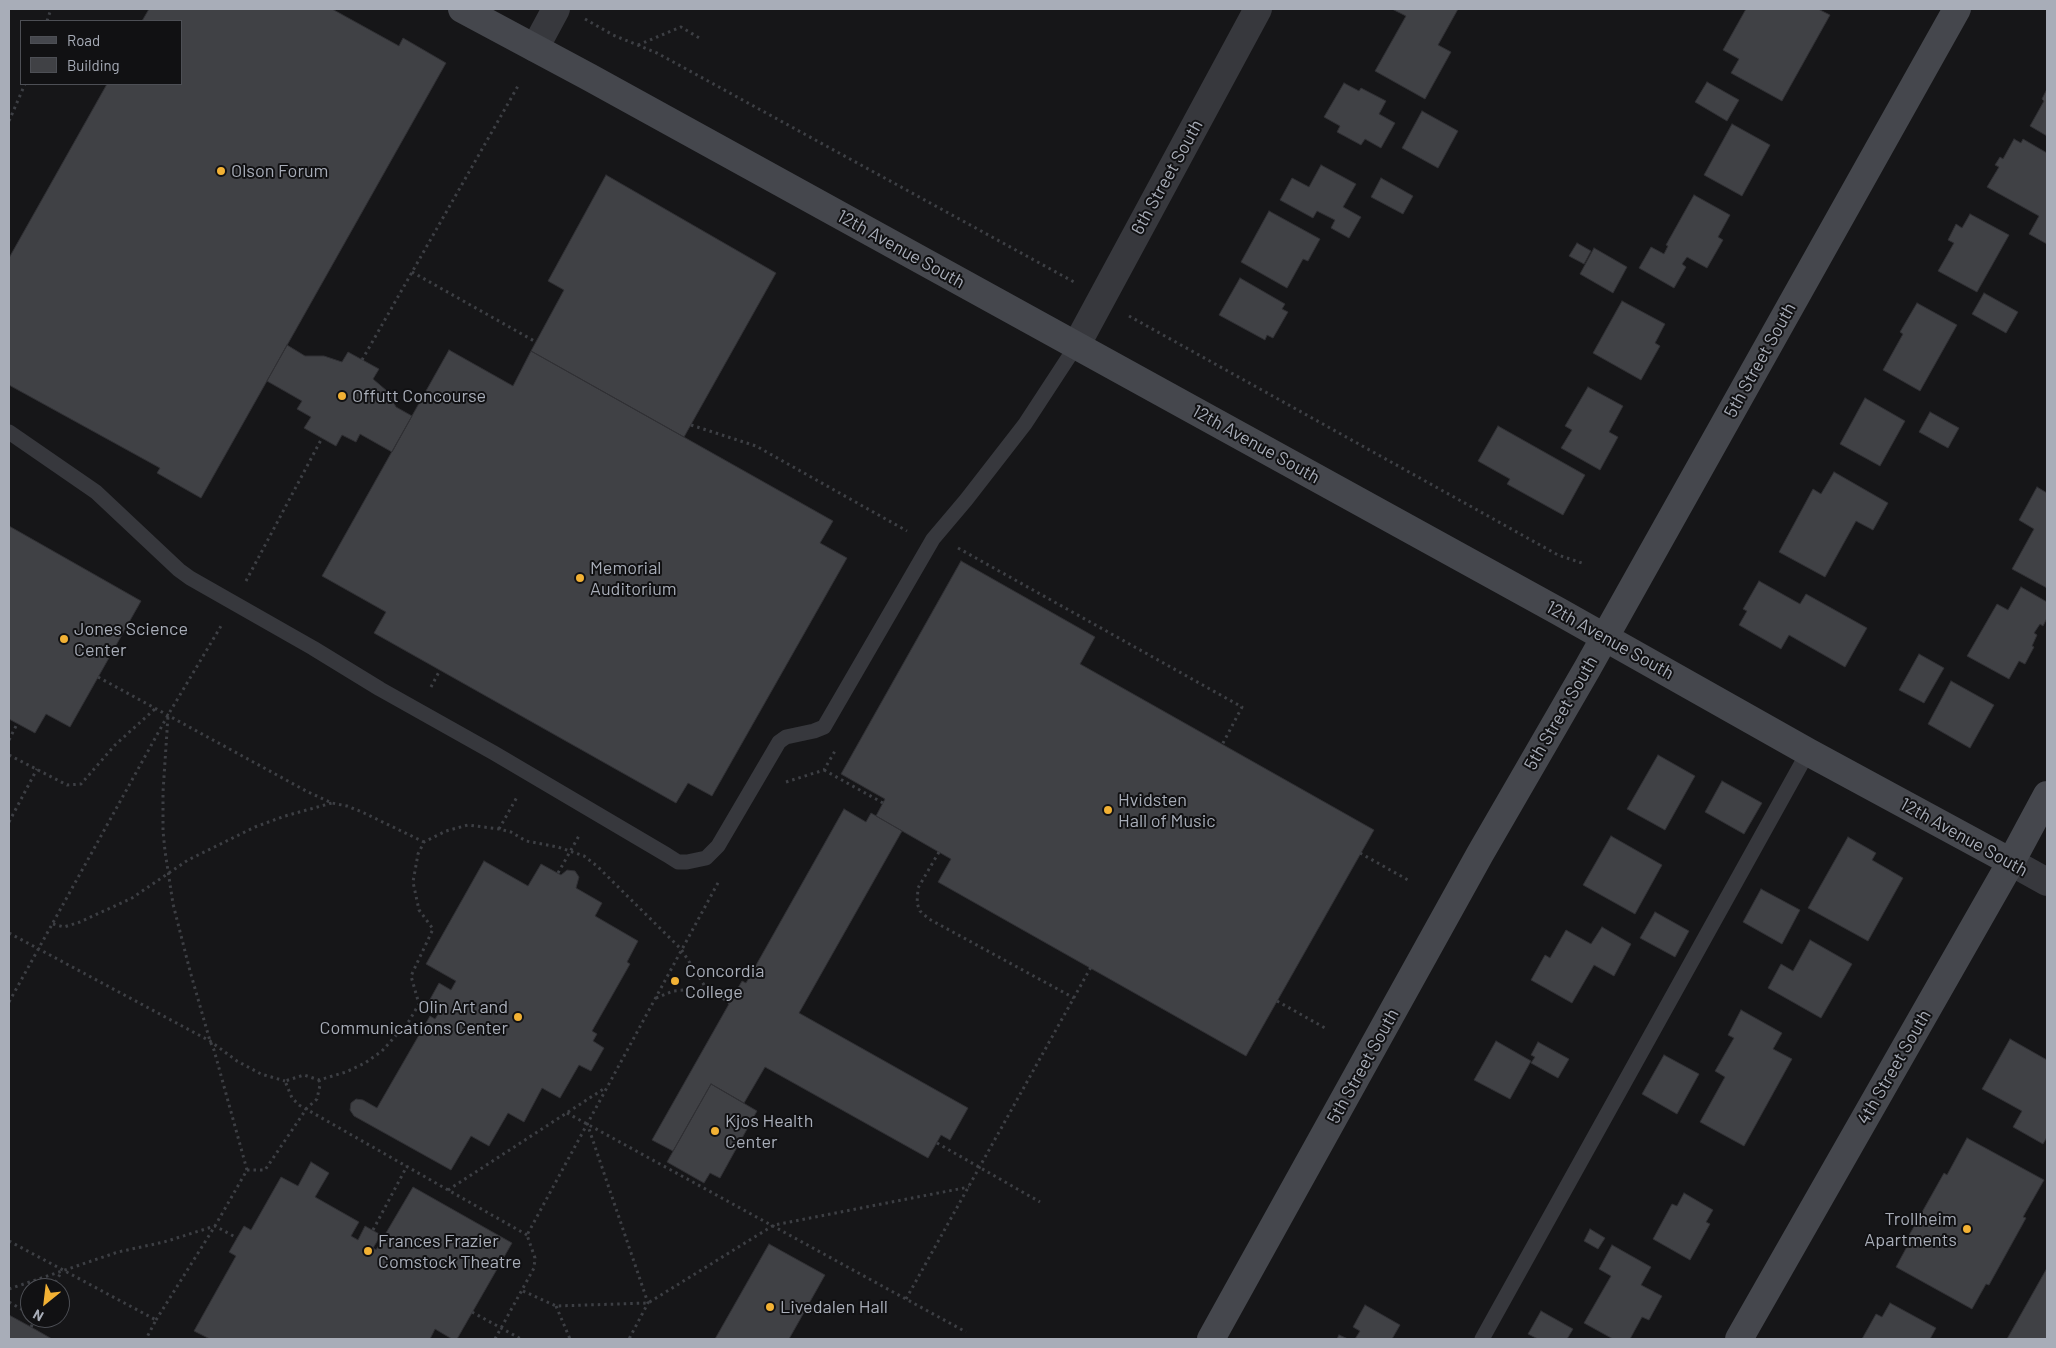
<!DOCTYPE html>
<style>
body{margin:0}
#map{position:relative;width:2056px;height:1348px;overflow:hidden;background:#161618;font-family:Barlow,sans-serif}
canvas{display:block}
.frame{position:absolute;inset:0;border:10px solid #a8adb8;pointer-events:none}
.legend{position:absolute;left:20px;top:20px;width:162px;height:65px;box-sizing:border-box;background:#111113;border:1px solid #4d4f55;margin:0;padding:6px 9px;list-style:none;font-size:15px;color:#a8adb8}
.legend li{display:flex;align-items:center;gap:10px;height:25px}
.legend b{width:25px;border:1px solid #4d4f55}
.north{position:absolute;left:20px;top:1278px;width:50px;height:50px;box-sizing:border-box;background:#111113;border:1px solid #4d4f55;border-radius:50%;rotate:209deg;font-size:14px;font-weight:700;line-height:20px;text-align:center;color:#a8adb8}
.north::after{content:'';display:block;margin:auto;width:18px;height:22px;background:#f2b134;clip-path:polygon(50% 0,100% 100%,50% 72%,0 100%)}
</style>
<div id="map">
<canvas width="2056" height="1348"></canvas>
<div class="frame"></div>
<ul class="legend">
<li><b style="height:6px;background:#45474d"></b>Road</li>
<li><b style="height:14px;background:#404145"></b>Building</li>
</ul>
<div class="north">N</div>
</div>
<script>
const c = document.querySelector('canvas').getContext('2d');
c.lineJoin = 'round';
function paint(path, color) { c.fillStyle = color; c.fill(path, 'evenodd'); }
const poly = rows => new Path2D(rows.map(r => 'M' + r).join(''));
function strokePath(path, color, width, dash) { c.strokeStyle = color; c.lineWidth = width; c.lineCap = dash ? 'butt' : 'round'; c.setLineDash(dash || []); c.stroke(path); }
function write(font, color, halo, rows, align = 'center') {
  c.font = font + ' Barlow,sans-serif'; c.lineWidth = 4; c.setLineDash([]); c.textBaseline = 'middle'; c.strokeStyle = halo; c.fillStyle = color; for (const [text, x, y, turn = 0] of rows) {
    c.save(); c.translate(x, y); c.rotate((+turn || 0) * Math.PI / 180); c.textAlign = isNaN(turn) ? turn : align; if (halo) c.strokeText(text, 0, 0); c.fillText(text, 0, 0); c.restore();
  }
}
const building = poly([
 [149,9,332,9,399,46,403,38,446,63,201,498,157,473,160,468,9,385,9,258,107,84,181,84,181,21,142,21,149,9],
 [1392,9,1458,9,1438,45,1451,52,1425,99,1375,71,1406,16,1392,9],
 [1746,9,1818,9,1830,15,1782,101,1731,73,1739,59,1723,50,1746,9],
 [1707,82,1739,100,1727,121,1695,102,1707,82],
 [1344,83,1359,91,1361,88,1386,101,1379,114,1395,123,1381,148,1365,139,1361,145,1337,132,1340,126,1324,117,1344,83],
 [2047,89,2047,136,2030,126,2044,101,2042,99,2047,89],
 [1422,111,1458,131,1438,168,1402,148,1422,111],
 [1732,124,1770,145,1742,196,1704,175,1732,124],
 [2014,139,2021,143,2023,139,2047,153,2047,244,2029,234,2039,216,1987,187,1999,167,1995,165,2000,157,2003,159,2014,139],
 [1321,165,1356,184,1343,207,1361,217,1349,238,1331,228,1335,220,1317,211,1313,218,1280,200,1292,178,1309,187,1321,165],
 [606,175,776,273,684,437,531,351,564,290,548,281,606,175],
 [1381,178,1413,196,1403,214,1371,197,1381,178],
 [1694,195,1730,215,1718,237,1723,240,1707,268,1687,257,1682,264,1686,267,1674,288,1639,268,1651,247,1664,254,1668,246,1666,245,1694,195],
 [1269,211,1320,239,1308,261,1303,259,1287,288,1241,262,1269,211],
 [1970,214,2009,235,1977,292,1938,271,1954,243,1948,240,1956,224,1962,228,1970,214],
 [1577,243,1591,251,1584,264,1569,256,1577,243],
 [1594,248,1627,267,1613,293,1580,274,1594,248],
 [1240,278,1285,304,1282,309,1288,312,1273,338,1267,335,1265,340,1219,315,1240,278],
 [1984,293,2018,312,2006,333,1972,314,1984,293],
 [1622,301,1665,324,1655,343,1660,346,1641,380,1593,353,1622,301],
 [1917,303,1957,325,1920,391,1883,370,1903,334,1900,332,1917,303],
 [287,345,305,356,324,356,342,362,348,352,379,369,373,379,387,391,396,407,412,416,392,452,360,434,356,442,342,435,336,446,304,428,311,417,297,409,302,401,267,381,287,345],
 [449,350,513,386,531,351,833,521,820,543,847,558,712,796,688,783,676,803,374,633,386,612,322,576,449,350],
 [1588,387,1623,406,1609,432,1618,437,1600,470,1561,448,1572,430,1565,426,1588,387],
 [1865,398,1905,421,1880,466,1840,444,1865,398],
 [1930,412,1959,428,1948,448,1919,432,1930,412],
 [1498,426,1585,475,1563,515,1507,484,1510,479,1478,461,1498,426],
 [1834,472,1888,503,1873,530,1856,521,1825,577,1779,552,1813,489,1821,494,1834,472],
 [2037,487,2047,493,2047,588,2012,569,2034,529,2019,520,2037,487],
 [9,526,141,601,70,727,46,714,35,733,9,719,9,526],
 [961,561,1095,637,1080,664,1374,830,1246,1056,938,882,951,859,876,816,885,799,841,774,961,561],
 [1759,581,1800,604,1806,594,1867,628,1845,667,1789,635,1781,649,1739,625,1747,611,1743,609,1759,581],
 [2021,587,2047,602,2047,618,2043,626,2040,624,2034,633,2037,635,2032,646,2034,647,2025,664,2019,661,2009,679,1967,656,1997,604,2008,610,2021,587],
 [1919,654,1944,668,1924,703,1899,690,1919,654],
 [1951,681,1994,705,1970,748,1928,724,1951,681],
 [1658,755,1695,776,1665,830,1627,809,1658,755],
 [1722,781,1762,803,1744,834,1705,812,1722,781],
 [844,809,866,822,871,813,902,831,799,1013,968,1108,950,1140,941,1135,928,1158,765,1067,744,1103,711,1084,673,1151,652,1140,742,981,746,983,844,809],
 [1611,836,1662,865,1635,914,1583,885,1611,836],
 [1848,837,1876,853,1872,860,1903,878,1868,941,1808,908,1848,837],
 [484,861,528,886,541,864,561,875,567,870,575,871,579,877,576,888,602,903,595,916,638,941,627,962,630,964,592,1031,597,1034,593,1041,604,1048,591,1071,579,1065,560,1098,542,1088,524,1122,508,1113,489,1146,471,1136,451,1170,354,1116,350,1110,351,1103,356,1099,363,1100,377,1108,430,1016,435,1019,441,1010,428,1003,439,983,451,990,456,981,426,964,484,861],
 [1761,889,1800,910,1782,944,1743,922,1761,889],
 [1655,912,1689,931,1675,957,1640,938,1655,912],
 [1602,927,1631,944,1614,976,1594,965,1572,1003,1531,980,1545,955,1550,958,1566,930,1591,944,1602,927],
 [1810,940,1852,964,1821,1018,1768,988,1781,964,1793,971,1810,940],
 [1741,1010,1782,1033,1773,1049,1792,1059,1744,1146,1700,1122,1725,1077,1715,1071,1734,1038,1728,1035,1741,1010],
 [2010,1039,2047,1060,2047,1137,2043,1144,2013,1127,2022,1111,1982,1089,2010,1039],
 [1496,1041,1531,1061,1510,1099,1474,1080,1496,1041],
 [1538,1042,1569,1059,1558,1078,1531,1063,1535,1057,1531,1055,1538,1042],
 [1664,1055,1699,1074,1677,1114,1642,1094,1664,1055],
 [711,1084,757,1111,720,1178,710,1173,704,1183,667,1162,711,1084],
 [1967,1138,2044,1180,2023,1217,2026,1218,1989,1285,1986,1284,1972,1309,1896,1267,1910,1241,1907,1239,1944,1173,1947,1175,1967,1138],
 [311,1162,329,1173,315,1197,359,1222,351,1236,358,1240,365,1226,381,1235,373,1248,376,1250,413,1187,512,1243,457,1339,452,1339,435,1329,430,1339,210,1339,194,1331,236,1256,229,1252,244,1226,251,1230,281,1177,298,1186,311,1162],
 [1684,1193,1713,1210,1706,1222,1710,1224,1690,1260,1653,1239,1672,1204,1677,1206,1684,1193],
 [1590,1229,1605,1238,1598,1249,1584,1241,1590,1229],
 [769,1244,825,1275,789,1339,715,1339,769,1244],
 [1612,1245,1651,1267,1641,1285,1662,1296,1649,1320,1642,1317,1630,1339,1613,1339,1584,1323,1611,1276,1599,1269,1612,1245],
 [2047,1268,2047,1339,2007,1339,2047,1268],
 [1890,1303,1936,1328,1930,1339,1862,1339,1876,1314,1882,1317,1890,1303],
 [1365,1305,1400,1325,1392,1339,1355,1339,1360,1331,1353,1327,1365,1305],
 [1541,1311,1573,1329,1567,1339,1538,1339,1528,1334,1541,1311],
 [9,1315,31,1327,52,1339,9,1339,9,1315],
 [1339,1335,1348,1339,1337,1339,1339,1335]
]);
paint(building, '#404145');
strokePath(building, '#303034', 1);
strokePath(poly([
 [585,19,613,35,657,53,1074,282],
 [47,21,51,9],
 [638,45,681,27,701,39],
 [9,121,25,84],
 [412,272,536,342],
 [1129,316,1558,555,1585,564],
 [362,360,518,86],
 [691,425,756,446,907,531],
 [958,548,1242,707,1222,745],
 [246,581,322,438],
 [98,677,308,792,332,803,347,806,362,812,424,842],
 [431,687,440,670],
 [9,740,17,724],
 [9,755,67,785,81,784,115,745,156,708],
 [824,770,883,803],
 [786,782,824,770,835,751],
 [9,822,37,769],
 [499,829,517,797],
 [939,852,918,888,917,903,920,911,929,919,1074,998],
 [1360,853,1408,880],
 [558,873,580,834],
 [53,924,64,927,80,922,132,898,188,860,255,827,285,816,332,803],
 [9,933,210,1041,237,1061,261,1074,285,1081],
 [656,998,673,991,706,988],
 [1277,1001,1325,1028],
 [9,1002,168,715,221,626],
 [567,1113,966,1332],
 [587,1123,648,1303,629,1339],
 [937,1143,1040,1202],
 [247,1170,265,1170,307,1108,317,1099,320,1085,319,1080],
 [448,1190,605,1088],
 [373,1230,407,1166],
 [527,1235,299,1105,292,1098,285,1081,304,1075,319,1080,346,1072,365,1063,382,1051,409,1021,419,1004,411,976,433,929,419,910,413,882,418,854,424,842,446,831,468,825,499,829,511,832,526,841,558,847,584,856,597,866,681,949,706,988,730,1003],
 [9,1241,156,1320,146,1339],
 [52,1288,62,1271],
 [9,1289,118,1252,164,1242,215,1226,237,1238],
 [523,1291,556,1306,648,1303,774,1225,969,1187],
 [906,1299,1091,967],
 [9,1302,30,1314],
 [556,1306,570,1339],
 [472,1312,521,1339],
 [156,1320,215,1226,247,1170,214,1050,210,1041,190,971,173,904,165,851,163,831,163,792,168,716],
 [31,1327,36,1318],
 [495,1339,534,1268,535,1258,527,1235,719,881]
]), '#3d3f44', 3, [2.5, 4]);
strokePath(poly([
 [9,432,96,492,179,570,190,578,313,648,380,689,494,753,667,855,678,862,687,862,706,858,718,846,779,742,786,737,814,731,824,727,933,539,966,500,1025,424,1076,346],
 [1482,1339,1808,752]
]), '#37383d', 15);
strokePath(poly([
 [535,48,556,9],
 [1076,346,1258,9],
 [2011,862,2047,882]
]), '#37383d', 28);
strokePath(poly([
 [462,9,589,77,1558,611,1808,752,2011,862],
 [1211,1339,1480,854,1587,669,1957,9],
 [1739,1339,2011,862,2047,795]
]), '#45474d', 28);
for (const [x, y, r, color] of [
 [221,171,5,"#f2b134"],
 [342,396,5,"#f2b134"],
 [580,578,5,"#f2b134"],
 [64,639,5,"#f2b134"],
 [1108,810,5,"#f2b134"],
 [675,981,5,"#f2b134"],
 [518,1017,5,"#f2b134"],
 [715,1131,5,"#f2b134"],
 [1967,1229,5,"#f2b134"],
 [368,1251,5,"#f2b134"],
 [770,1307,5,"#f2b134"]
]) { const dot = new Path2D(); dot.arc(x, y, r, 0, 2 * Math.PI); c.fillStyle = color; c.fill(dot); strokePath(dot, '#111113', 2); }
write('18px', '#a8adb8', '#111113', [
 ["Olson Forum",231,171],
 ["Offutt Concourse",352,396],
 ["Memorial",590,568],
 ["Auditorium",590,589],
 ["Jones Science",74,629],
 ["Center",74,650],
 ["Hvidsten",1118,800],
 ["Hall of Music",1118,821],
 ["Concordia",685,971],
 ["College",685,992],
 ["Olin Art and",508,1007,"right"],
 ["Communications Center",508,1028,"right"],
 ["Kjos Health",725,1121],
 ["Center",725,1142],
 ["Trollheim",1957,1219,"right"],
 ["Apartments",1957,1240,"right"],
 ["Frances Frazier",378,1241],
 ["Comstock Theatre",378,1262],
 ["Livedalen Hall",780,1307]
], 'left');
write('18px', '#a8adb8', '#111113', [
 ["6th Street South",1167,177,-61],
 ["12th Avenue South",901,249,29],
 ["5th Street South",1760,360,-61],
 ["12th Avenue South",1256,444,29],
 ["12th Avenue South",1610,640,29],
 ["5th Street South",1561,713,-60],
 ["12th Avenue South",1964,837,29],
 ["5th Street South",1363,1066,-61],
 ["4th Street South",1894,1067,-60]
]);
</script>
